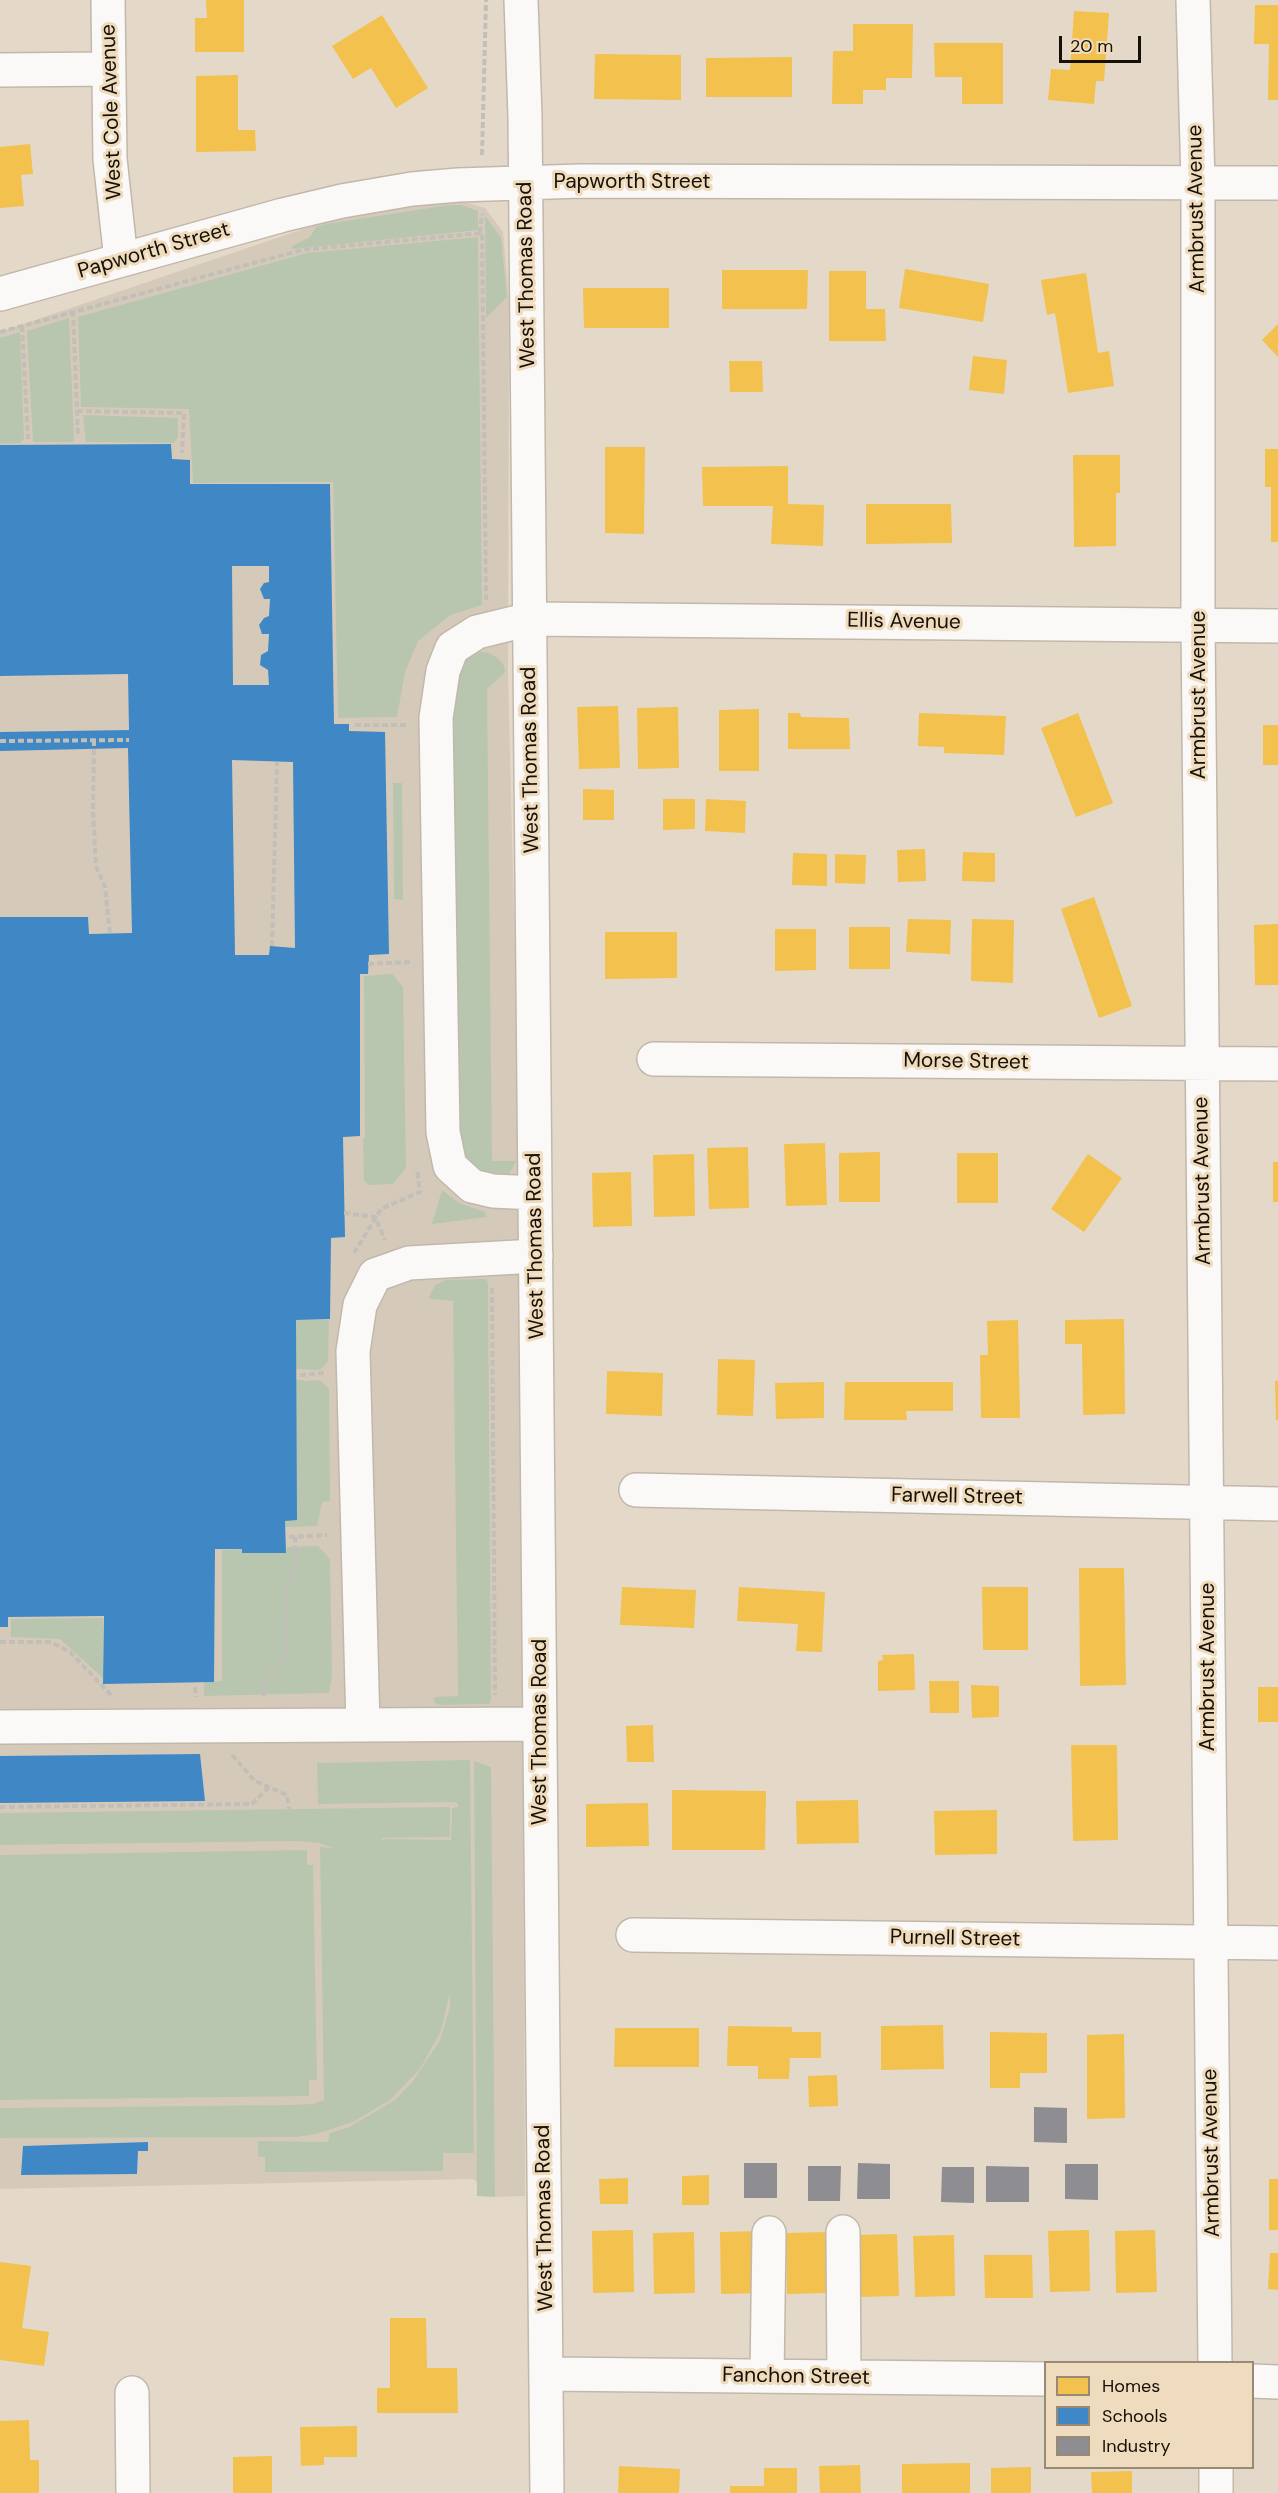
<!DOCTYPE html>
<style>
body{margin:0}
#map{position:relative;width:1278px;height:2493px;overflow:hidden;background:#e4d9c9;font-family:"DM Sans",sans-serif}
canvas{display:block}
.legend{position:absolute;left:1044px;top:2361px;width:210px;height:108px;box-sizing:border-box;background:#efdbbe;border:2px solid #988a74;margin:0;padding:8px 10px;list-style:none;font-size:18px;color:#161006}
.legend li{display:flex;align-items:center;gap:12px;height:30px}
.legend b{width:30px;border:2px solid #988a74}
.scale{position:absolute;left:1059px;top:36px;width:82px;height:27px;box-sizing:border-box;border:3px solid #161006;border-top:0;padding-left:8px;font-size:18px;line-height:21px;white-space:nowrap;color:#161006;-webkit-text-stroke:4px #efdbbe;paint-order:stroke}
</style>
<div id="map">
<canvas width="1278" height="2493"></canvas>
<ul class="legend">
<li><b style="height:16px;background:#f2c14e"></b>Homes</li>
<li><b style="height:16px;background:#3f88c5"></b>Schools</li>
<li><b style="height:16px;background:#8d8d92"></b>Industry</li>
</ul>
<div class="scale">20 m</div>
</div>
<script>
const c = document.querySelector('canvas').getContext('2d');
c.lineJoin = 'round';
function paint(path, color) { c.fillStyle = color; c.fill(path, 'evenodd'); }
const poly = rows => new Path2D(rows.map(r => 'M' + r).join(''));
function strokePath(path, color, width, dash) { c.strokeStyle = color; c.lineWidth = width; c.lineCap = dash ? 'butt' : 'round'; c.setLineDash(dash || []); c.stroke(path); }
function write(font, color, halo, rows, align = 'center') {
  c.font = font + ' "DM Sans",sans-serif'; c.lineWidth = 6; c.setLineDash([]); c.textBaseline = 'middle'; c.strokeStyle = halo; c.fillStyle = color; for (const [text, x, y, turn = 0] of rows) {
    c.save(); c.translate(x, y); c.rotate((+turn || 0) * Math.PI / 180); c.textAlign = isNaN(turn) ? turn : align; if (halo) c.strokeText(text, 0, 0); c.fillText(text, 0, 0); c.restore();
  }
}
paint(poly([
 [451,198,485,208,503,232,509,298,508,673,520,1158,525,2196,495,2197,473,2179,0,2189,0,332,321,223]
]), '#d5cab9');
paint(poly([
 [449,205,461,205,478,211,478,230,293,249,292,246,310,237,316,227,326,224],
 [485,216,501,237,507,297,486,318],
 [478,237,482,605,450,615,418,641,405,672,397,717,338,718,333,482,193,483,189,409,81,407,78,317,307,253],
 [69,318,74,440,72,442,33,442,27,331],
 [20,332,24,439,20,443,0,444,0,338],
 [83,415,178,418,178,437,174,443,86,442],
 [481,652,490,653,500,660,504,666,505,672,487,689,492,1161,516,1161,507,1178,485,1178,457,1156,445,697,461,662],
 [393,783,402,783,403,900,394,899],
 [392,974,403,987,406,1168,393,1184,368,1185,364,1180,363,1138,365,1137,364,976],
 [442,1190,459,1203,485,1212,487,1217,432,1224],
 [486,1279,488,1283,491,1700,489,1704,440,1705,435,1703,434,1697,458,1696,453,1301,430,1299,429,1297,435,1285,446,1280],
 [296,1320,329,1320,328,1362,320,1370,296,1369],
 [296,1380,304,1380,305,1383,305,1381,320,1380,329,1389,330,1501,322,1502,317,1526,285,1527],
 [318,1546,330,1559,332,1676,329,1693,204,1696,204,1682,222,1681,222,1550,242,1549,243,1553,286,1553,287,1547],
 [103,1618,103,1678,60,1639,11,1637,11,1619],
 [470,1760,474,2153,443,2153,443,2171,265,2172,265,2157,258,2157,258,2141,328,2142,330,2133,349,2127,395,2100,413,2081,440,2040,450,2007,450,1993,441,2031,420,2069,390,2100,355,2121,335,2128,316,2134,297,2137,0,2138,0,2108,291,2105,313,2104,324,2100,320,1847,333,1848,319,1843,298,1841,0,1845,0,1813,450,1807,450,1837,381,1838,387,1844,383,1839,451,1840,452,1808,459,1807,456,1802,318,1804,317,1763],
 [474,1761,491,1767,495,2197,477,2196],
 [307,1850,307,1865,313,1865,317,2080,309,2080,309,2096,0,2100,0,1855]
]), '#b8c6b0');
paint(poly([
 [206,0,244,0,244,52,195,52,195,18,207,18],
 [1255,5,1278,5,1278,100,1268,100,1269,44,1254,44],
 [1074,11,1109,13,1104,81,1096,81,1094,104,1048,100,1051,69,1070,70],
 [382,15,428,88,396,108,371,68,353,79,332,46],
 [853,24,913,24,912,78,886,78,886,90,863,90,863,104,832,104,833,51,853,51],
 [934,43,1003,43,1003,104,962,104,962,77,935,77],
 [595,54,681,55,681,100,594,99],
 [792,57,792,97,706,97,706,58],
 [238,75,238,130,255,130,256,151,196,152,196,76],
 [30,144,33,174,21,175,24,206,0,208,0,147],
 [905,269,989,284,983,322,899,308],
 [722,270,808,270,807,309,722,309],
 [829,271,866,271,866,309,885,309,886,341,829,341],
 [1086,273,1098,353,1109,351,1114,386,1068,393,1055,313,1047,315,1041,280],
 [583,288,669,288,669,328,584,328],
 [1278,324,1278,357,1262,340],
 [973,356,1007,360,1004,394,969,390],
 [729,361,762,361,763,392,730,392],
 [605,447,645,447,644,534,605,533],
 [1265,449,1278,449,1278,542,1271,542,1271,487,1265,487],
 [1073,455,1120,455,1120,493,1116,493,1116,546,1074,547],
 [788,466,788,504,824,505,823,546,771,544,773,506,703,506,702,467],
 [866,504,951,504,952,543,866,544],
 [618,706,620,768,579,769,577,707],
 [678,707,679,768,638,769,637,708],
 [759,709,759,771,719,771,719,710],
 [788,713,800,713,801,717,849,718,850,749,788,749],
 [919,713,1006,716,1004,755,944,753,944,747,918,746],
 [1078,713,1113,803,1076,817,1041,728],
 [1263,725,1278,725,1278,765,1263,765],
 [583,789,614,790,614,820,583,820],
 [663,799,695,799,695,829,663,830],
 [706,799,746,801,745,833,705,831],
 [925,849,926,881,898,882,897,850],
 [963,852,995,853,995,882,962,881],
 [793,853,827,854,827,886,792,885],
 [835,854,866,855,865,884,835,883],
 [1094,897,1132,1006,1099,1018,1061,909],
 [908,919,951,920,950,954,906,952],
 [972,919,1014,920,1013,983,971,981],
 [1278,924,1278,985,1255,985,1254,925],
 [849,927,890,927,890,969,849,969],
 [775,929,816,929,816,970,775,971],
 [605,932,677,932,677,978,605,979],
 [825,1143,827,1205,786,1206,784,1144],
 [748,1147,749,1208,709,1209,707,1148],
 [880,1152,880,1202,839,1202,839,1153],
 [957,1153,998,1153,998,1203,957,1203],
 [694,1154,695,1216,654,1217,653,1155],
 [1088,1154,1122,1178,1084,1232,1051,1209],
 [1273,1162,1278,1162,1278,1202,1273,1202],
 [631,1172,632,1226,593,1227,592,1173],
 [1124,1319,1125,1414,1083,1415,1082,1344,1065,1344,1065,1320],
 [1018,1320,1020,1418,981,1418,980,1355,988,1355,987,1321],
 [718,1359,755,1360,753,1416,717,1415],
 [607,1371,663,1373,662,1416,606,1414],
 [1275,1381,1278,1381,1278,1420,1276,1420],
 [824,1382,824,1418,776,1419,775,1383],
 [845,1382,953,1382,953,1411,906,1411,907,1420,844,1420],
 [1079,1568,1124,1568,1126,1685,1080,1686],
 [622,1587,696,1590,694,1628,620,1625],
 [739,1587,825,1592,822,1652,796,1651,798,1624,737,1621],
 [982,1587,1028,1587,1028,1650,983,1650],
 [914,1654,915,1690,878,1691,878,1661,883,1660,882,1655],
 [929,1681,959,1681,959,1713,930,1713],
 [971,1685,999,1686,999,1717,972,1718],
 [1258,1687,1278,1687,1278,1722,1258,1722],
 [653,1725,654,1762,627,1762,626,1726],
 [1071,1745,1117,1745,1118,1840,1073,1841],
 [672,1790,766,1791,765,1850,672,1850],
 [858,1800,859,1843,797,1844,796,1801],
 [648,1803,649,1846,586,1847,586,1804],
 [997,1810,997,1854,935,1855,934,1811],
 [943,2025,944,2069,881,2070,881,2026],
 [728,2026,792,2027,792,2032,821,2032,821,2058,790,2058,789,2079,758,2079,758,2066,727,2066],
 [615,2028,699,2028,699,2067,614,2067],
 [990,2032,1047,2033,1047,2073,1020,2073,1020,2088,990,2088],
 [1124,2034,1125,2118,1087,2119,1087,2035],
 [837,2075,838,2106,809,2107,808,2076],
 [709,2175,709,2205,682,2205,682,2176],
 [628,2178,628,2204,600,2204,599,2179],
 [1269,2179,1278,2179,1278,2230,1269,2230],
 [633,2230,634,2292,593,2293,592,2231],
 [1089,2230,1090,2291,1050,2292,1048,2231],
 [1155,2230,1157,2292,1116,2293,1115,2231],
 [760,2231,762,2293,721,2294,720,2232],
 [694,2232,695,2293,654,2294,653,2233],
 [827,2232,828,2293,787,2294,786,2233],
 [897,2234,899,2296,858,2297,857,2235],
 [954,2235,955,2296,915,2297,913,2236],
 [1270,2253,1278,2253,1278,2290,1268,2289],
 [984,2255,1032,2255,1033,2298,985,2298],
 [0,2262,31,2266,22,2328,49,2332,44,2366,0,2360],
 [390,2318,426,2318,427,2368,457,2368,458,2413,377,2413,377,2388,390,2388],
 [29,2420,30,2460,39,2460,39,2493,0,2493,0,2421],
 [357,2426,357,2457,324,2457,324,2465,301,2466,300,2427],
 [272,2456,272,2493,233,2493,233,2457],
 [970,2463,970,2493,902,2493,902,2464],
 [860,2465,861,2493,820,2493,819,2466],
 [619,2466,680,2469,679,2493,618,2493],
 [1031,2467,1031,2493,991,2493,991,2468],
 [764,2468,797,2468,797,2493,730,2493,730,2486,764,2486],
 [1132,2471,1132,2493,1092,2493,1091,2472]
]), '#f2c14e');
paint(poly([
 [171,444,172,459,190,460,190,484,330,484,334,724,349,724,349,731,385,732,389,954,369,955,368,974,360,974,360,1136,343,1137,345,1237,331,1238,330,1319,296,1320,297,1520,285,1521,286,1553,242,1553,242,1549,215,1549,214,1682,103,1684,104,1616,8,1617,8,1627,0,1627,0,917,88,917,89,934,132,933,128,748,0,751,0,732,129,730,128,674,0,676,0,445],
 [232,566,269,566,269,582,264,583,260,589,264,599,270,599,269,616,264,618,259,625,262,634,269,634,268,651,261,655,260,665,268,670,269,685,233,685],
 [232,760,293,762,295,948,270,946,269,955,235,955],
 [200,1754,205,1801,0,1803,0,1756],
 [148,2142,148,2151,138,2151,137,2174,21,2175,23,2146]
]), '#3f88c5');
paint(poly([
 [1034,2107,1067,2108,1067,2143,1034,2142],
 [744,2163,777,2163,777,2198,744,2198],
 [858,2163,890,2164,890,2199,857,2199],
 [1065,2164,1098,2164,1098,2200,1065,2199],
 [808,2166,841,2166,840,2201,808,2201],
 [986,2166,1029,2167,1029,2202,986,2202],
 [942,2167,974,2167,974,2203,941,2202]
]), '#8d8d92');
const minor = poly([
 [108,0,110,159,121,260],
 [521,0,525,117,547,2493],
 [1193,0,1198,182,1198,625,1215,2362],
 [0,70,108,69],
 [0,294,283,215,342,201,412,189,458,185,581,181,1278,183],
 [654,1059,1278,1064],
 [535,1193,493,1191,472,1186,450,1166,443,1132,436,718,443,671,452,648,477,632,530,619,1278,626],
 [636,1490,1278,1504],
 [363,1725,353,1351,360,1305,375,1275,409,1263,536,1256],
 [0,1727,540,1724],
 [633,1935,1278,1943],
 [843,2232,844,2377],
 [547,2374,1046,2379],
 [767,2376,769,2233],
 [1252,2381,1278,2382],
 [132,2393,133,2493],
 [1216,2468,1216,2493]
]);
strokePath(minor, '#c1b8ab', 36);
strokePath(poly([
 [482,155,486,0],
 [480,233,482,214],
 [73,311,78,437],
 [22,326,28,439],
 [0,332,302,250,482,233,486,600],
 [77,411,184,413,182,453],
 [355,725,406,725],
 [94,740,93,811,96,866,105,887,110,934],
 [0,741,129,740],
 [272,946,277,762],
 [368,964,410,962],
 [344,1213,375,1217,385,1240],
 [354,1253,381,1209,420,1192,417,1169],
 [492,1288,495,1695],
 [300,1375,325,1373],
 [289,1537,327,1535],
 [0,1642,51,1642,70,1652,113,1697],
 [195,1687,196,1697],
 [263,1696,269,1676,283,1659,286,1650,286,1592,296,1568,295,1537],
 [232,1755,255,1781,287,1795,289,1809],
 [0,1807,252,1804,269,1787]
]), '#c2bfb9', 4, [6, 3]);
strokePath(minor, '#fbf9f7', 33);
write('21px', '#161006', '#efdbbe', [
 ["West Cole Avenue",112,112,-92],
 ["Papworth Street",632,182],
 ["Armbrust Avenue",1197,209,-91],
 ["Papworth Street",154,251,-16],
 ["West Thomas Road",527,275,-91],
 ["Ellis Avenue",904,622,1],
 ["Armbrust Avenue",1199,695,-90],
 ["West Thomas Road",531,760,-91],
 ["Morse Street",966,1062,1],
 ["Armbrust Avenue",1203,1181,-91],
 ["West Thomas Road",536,1246,-91],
 ["Farwell Street",957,1497,1],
 ["Armbrust Avenue",1208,1667,-90],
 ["West Thomas Road",540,1732,-90],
 ["Purnell Street",955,1939,1],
 ["Armbrust Avenue",1212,2153,-91],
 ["West Thomas Road",545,2218,-91],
 ["Fanchon Street",796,2377,1]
]);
</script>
